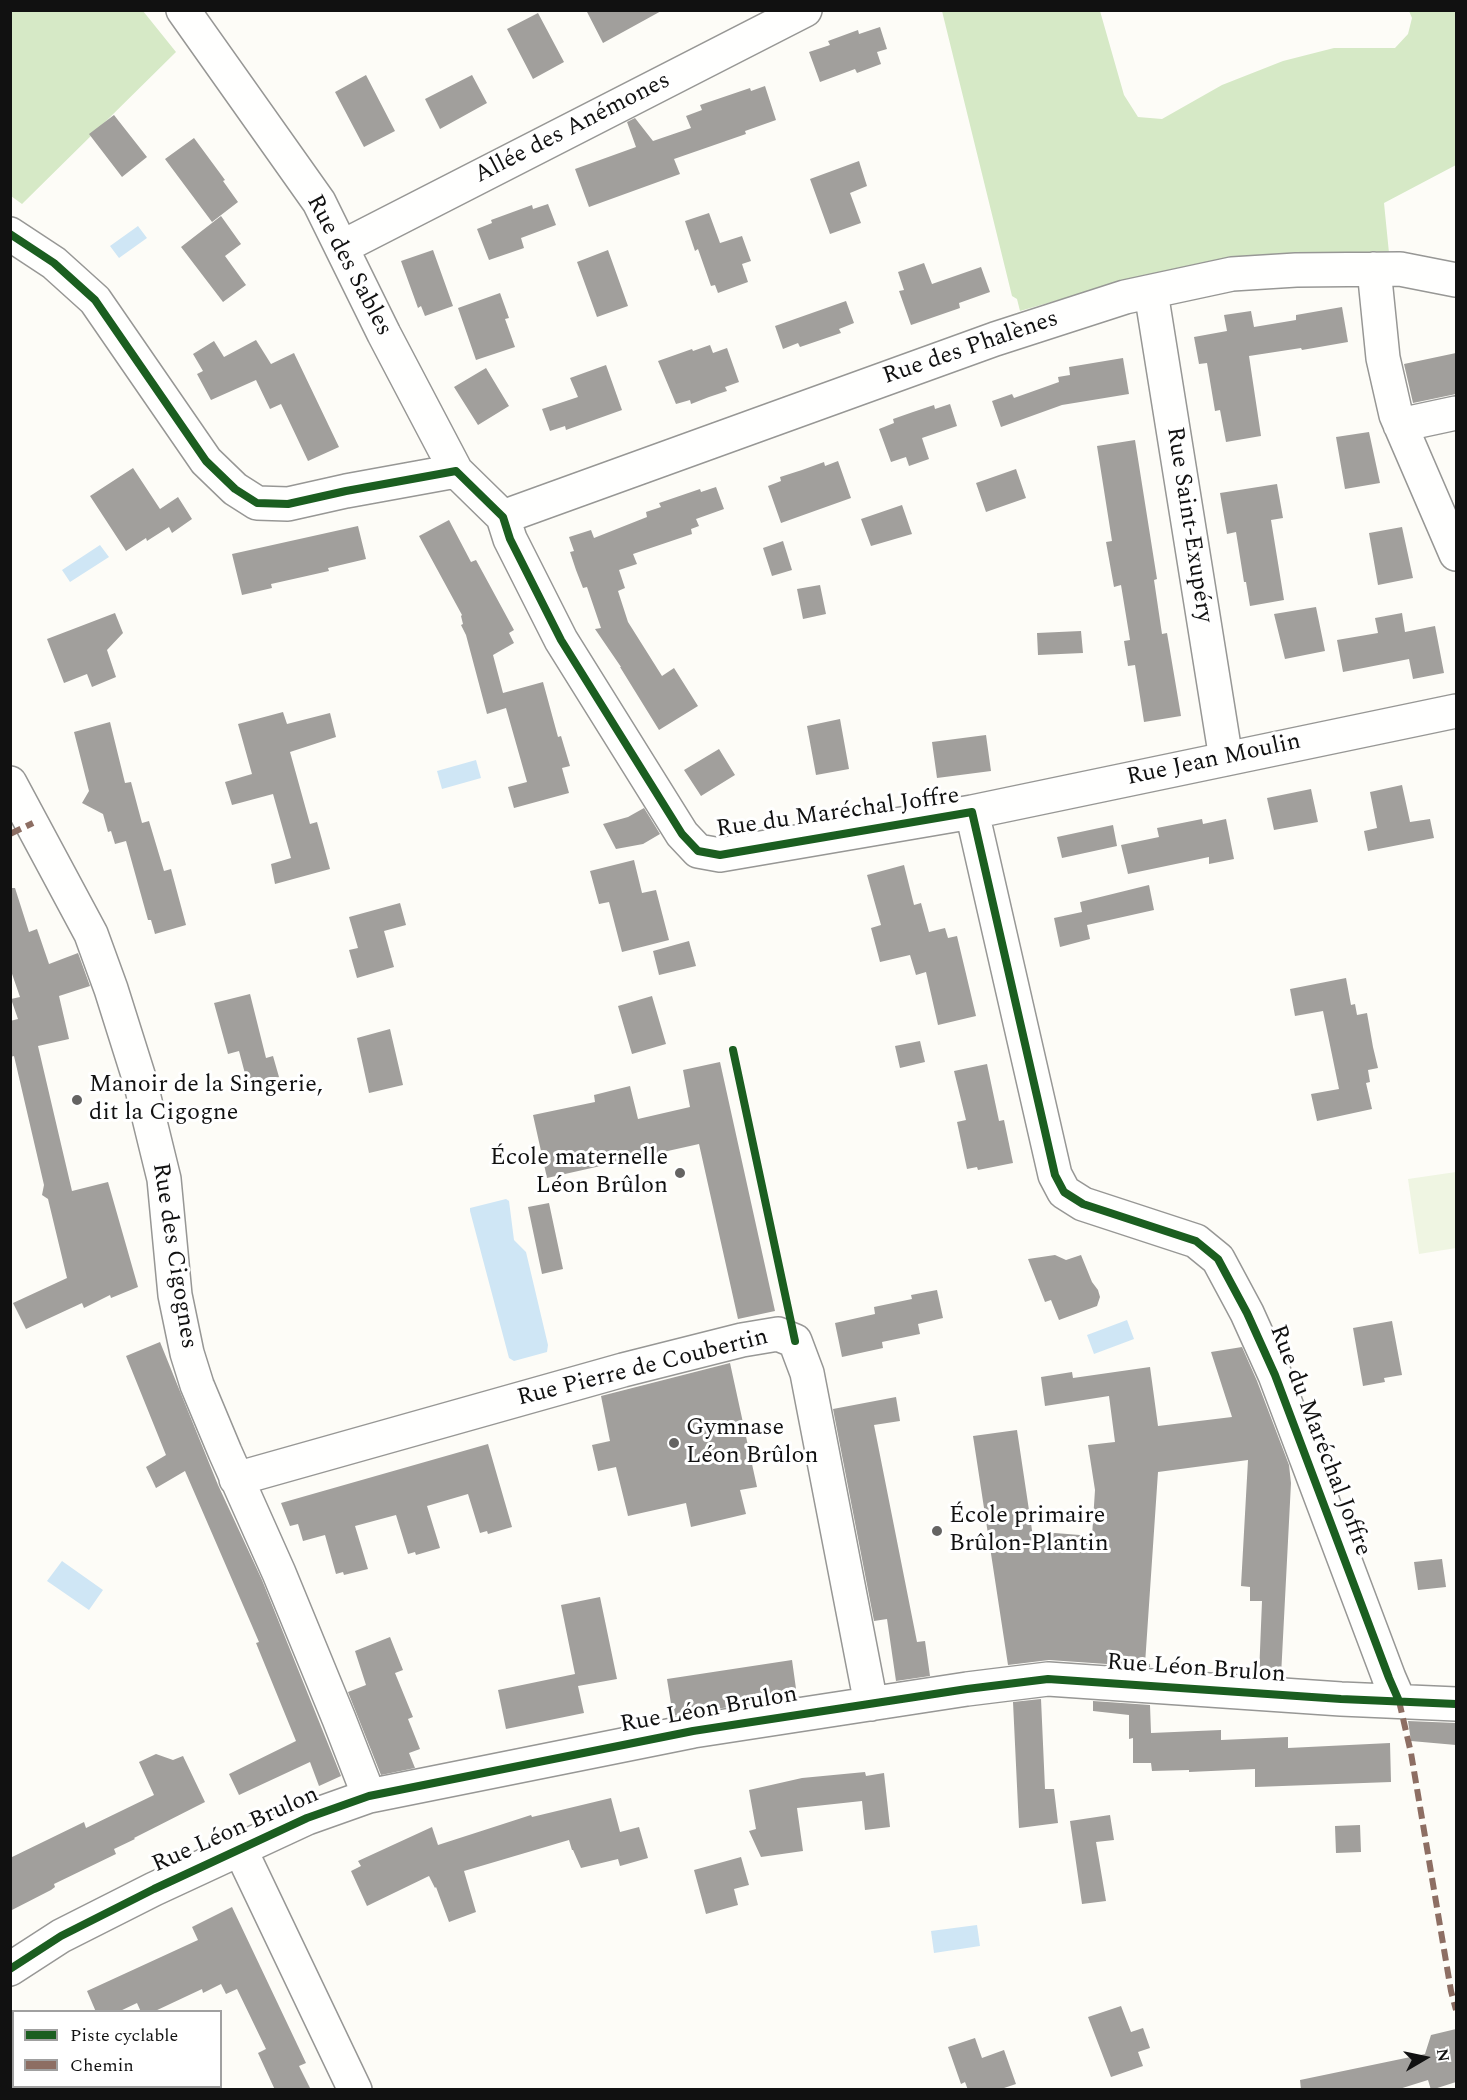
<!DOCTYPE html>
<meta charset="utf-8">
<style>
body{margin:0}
#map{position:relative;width:1467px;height:2100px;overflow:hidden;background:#fdfcf7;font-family:Spectral,serif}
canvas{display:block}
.frame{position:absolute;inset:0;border:12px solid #111;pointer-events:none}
.legend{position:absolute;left:12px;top:2010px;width:210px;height:78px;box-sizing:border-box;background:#fff;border:2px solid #a0a0a0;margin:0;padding:8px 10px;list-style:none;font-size:18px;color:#111}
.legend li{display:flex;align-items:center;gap:12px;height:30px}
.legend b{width:30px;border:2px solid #a0a0a0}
.north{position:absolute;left:1395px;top:2028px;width:60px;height:60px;-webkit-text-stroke:4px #fff;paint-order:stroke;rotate:81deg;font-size:16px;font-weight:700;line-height:24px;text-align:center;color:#111}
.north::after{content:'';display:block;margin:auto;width:21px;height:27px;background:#111;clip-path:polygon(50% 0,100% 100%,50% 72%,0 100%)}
</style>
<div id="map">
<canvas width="1467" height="2100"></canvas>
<div class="frame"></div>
<ul class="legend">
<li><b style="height:8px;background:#1b5e20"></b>Piste cyclable</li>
<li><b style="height:8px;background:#8d6e63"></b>Chemin</li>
</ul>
<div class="north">N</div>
</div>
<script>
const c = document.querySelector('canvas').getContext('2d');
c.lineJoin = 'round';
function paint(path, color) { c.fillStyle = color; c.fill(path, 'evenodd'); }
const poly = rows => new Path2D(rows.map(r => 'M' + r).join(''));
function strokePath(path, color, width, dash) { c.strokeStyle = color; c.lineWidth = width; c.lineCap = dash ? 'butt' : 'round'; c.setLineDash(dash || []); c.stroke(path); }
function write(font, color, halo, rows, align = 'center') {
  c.font = font + ' Spectral,serif'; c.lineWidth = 6; c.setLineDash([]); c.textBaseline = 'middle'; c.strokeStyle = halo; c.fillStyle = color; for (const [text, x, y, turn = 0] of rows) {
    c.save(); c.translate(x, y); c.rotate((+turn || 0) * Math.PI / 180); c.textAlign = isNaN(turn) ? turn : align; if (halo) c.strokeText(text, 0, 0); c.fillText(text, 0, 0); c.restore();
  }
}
paint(poly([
 [10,11,143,11,176,52,22,204,11,196],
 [942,11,1100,11,1124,95,1138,117,1162,119,1222,85,1283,61,1334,48,1395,48,1408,34,1412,18,1409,11,1456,11,1456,165,1384,203,1389,253,1291,254,1206,263,1145,275,1020,311,1017,299,1012,296]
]), '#d6e9c6');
paint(poly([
 [1456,1172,1456,1248,1419,1254,1408,1179]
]), '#eff5e2');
paint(poly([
 [138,226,147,238,119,258,110,246],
 [100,545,109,557,70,582,62,570],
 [476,760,481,778,442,789,437,771],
 [506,1199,509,1201,514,1240,526,1252,548,1345,547,1352,514,1361,509,1358,470,1211,470,1208],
 [1127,1320,1134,1339,1094,1354,1087,1335],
 [62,1561,103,1590,89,1610,47,1581],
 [977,1925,980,1946,934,1953,931,1931]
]), '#cfe6f5');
paint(poly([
 [586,10,663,10,603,43],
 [538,13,564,62,533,79,507,29],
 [880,27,887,49,877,52,881,64,857,73,855,69,820,82,809,52,830,45,828,41,858,30,859,34],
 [366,75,395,131,364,147,335,92],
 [472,75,487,103,440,129,425,99],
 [765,86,776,120,745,131,746,134,674,159,680,174,589,207,575,169,636,147,627,122,635,118,653,141,691,128,686,116,702,110,700,105,750,88,751,91],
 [114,115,147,157,122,177,89,134],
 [194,138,225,180,223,181,238,202,212,222,165,159],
 [859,161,867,186,850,193,861,223,830,234,810,179],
 [548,204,556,225,521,238,524,248,489,260,477,229,492,223,491,220,532,205,533,209],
 [709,213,720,243,742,236,751,261,742,264,748,282,718,293,715,285,711,286,698,249,695,251,685,221],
 [221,216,241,244,225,256,246,285,223,302,181,247],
 [433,250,453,306,425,316,421,306,418,308,401,261],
 [608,250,628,306,597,317,577,262],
 [924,263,932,284,981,267,990,292,959,303,960,308,911,325,899,291,904,290,898,272],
 [500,293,509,318,505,319,515,347,476,360,458,308],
 [846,301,854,323,839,329,841,333,800,347,798,343,783,349,775,326],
 [1342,307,1348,342,1302,350,1301,348,1249,356,1261,436,1226,442,1220,410,1215,411,1207,363,1199,364,1194,337,1227,331,1224,315,1251,311,1254,327,1296,320,1296,315],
 [256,340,271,364,294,353,339,447,308,461,281,404,270,409,256,380,211,400,197,374,203,371,193,354,214,341,224,357],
 [710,345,713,353,727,348,739,382,725,387,727,391,709,397,691,404,690,400,676,404,658,361,692,349,693,351],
 [1456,353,1456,394,1413,403,1404,364],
 [1123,358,1129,394,1062,405,1001,427,992,401,1012,394,1014,398,1059,382,1058,377,1070,375,1069,367],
 [606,365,622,410,566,430,565,426,550,431,542,409,578,397,570,378],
 [486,368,509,406,478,425,454,387],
 [950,404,957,426,922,438,929,459,909,466,906,457,891,462,879,429,894,423,893,419,913,412,934,405,935,409],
 [1369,432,1380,483,1345,489,1336,437],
 [1135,440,1157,579,1154,580,1162,634,1167,633,1181,716,1144,722,1135,665,1128,666,1124,641,1130,640,1121,585,1114,587,1106,542,1112,541,1097,446],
 [838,461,851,498,781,523,768,486,781,481,780,477,802,470,824,462,825,466],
 [133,468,160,509,178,497,192,519,172,533,169,527,147,541,146,538,126,551,90,496],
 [1016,469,1026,498,986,512,976,483],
 [1277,484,1283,518,1271,520,1284,600,1250,606,1246,582,1244,582,1236,532,1227,534,1220,493],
 [716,487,724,509,696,519,699,526,691,529,692,534,633,554,637,564,619,570,625,588,618,591,628,622,662,676,674,668,698,706,659,730,620,667,621,667,595,629,601,628,587,587,583,588,576,570,570,552,574,551,569,537,591,530,594,538,647,517,646,512,661,507,659,503,700,489,701,492],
 [902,505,912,534,871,546,861,519],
 [449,520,471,562,476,560,514,630,509,633,514,643,493,655,503,693,543,682,558,737,561,736,570,766,562,768,569,793,514,808,508,787,527,782,506,708,487,714,466,635,461,625,463,624,461,616,462,615,419,536],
 [358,526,366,559,328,568,329,571,271,584,272,588,242,595,232,554],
 [1402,527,1413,578,1378,585,1369,533],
 [783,541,792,570,772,576,763,548],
 [820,585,826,614,803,619,797,589],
 [1316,607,1325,651,1285,659,1274,614],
 [115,613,123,633,107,650,116,677,92,687,87,674,64,683,47,639],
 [1402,613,1405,632,1435,626,1444,673,1413,679,1409,659,1343,672,1337,640,1378,633,1375,618],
 [1081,631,1083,653,1038,655,1037,633],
 [283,712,287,724,330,713,336,737,290,752,310,824,317,822,330,869,275,884,271,864,291,858,273,794,232,805,225,782,252,774,238,724],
 [840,719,849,769,816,775,807,726],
 [110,722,125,783,131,782,142,823,149,821,164,871,171,869,186,925,155,934,151,920,148,920,126,841,115,844,111,831,108,832,103,814,82,803,89,791,74,732],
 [986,735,991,771,937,778,932,742],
 [719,749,735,775,701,796,684,770],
 [1402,785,1410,822,1430,819,1434,838,1368,851,1364,831,1377,828,1370,792],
 [1311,789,1318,822,1274,830,1267,798],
 [644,808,660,834,643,844,616,849,603,824,628,817],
 [1202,819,1203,824,1226,819,1234,859,1209,864,1209,857,1128,874,1121,845,1159,837,1157,828],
 [1113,825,1117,846,1062,858,1057,837],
 [634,860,642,893,656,890,669,940,622,952,609,902,599,904,590,871],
 [904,865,914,905,921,903,929,932,945,928,948,938,957,936,976,1016,938,1025,926,972,916,975,910,955,880,962,871,928,881,925,867,875],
 [1149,885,1154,910,1087,925,1090,939,1060,947,1054,918,1082,912,1080,902],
 [10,888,15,888,29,932,37,929,49,964,78,953,90,986,59,996,69,1039,38,1046,72,1191,108,1182,138,1287,111,1298,110,1295,84,1308,82,1303,26,1329,13,1303,67,1278,48,1199,42,1195,44,1185,14,1056,10,1057,10,1021,18,1019,11,999,20,997,10,968],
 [400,903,406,925,384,931,394,967,357,978,349,950,358,948,349,917],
 [689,941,696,966,659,975,653,951],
 [1346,978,1351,1005,1355,1004,1357,1015,1367,1013,1373,1047,1378,1068,1368,1070,1370,1082,1366,1083,1372,1109,1317,1121,1311,1094,1339,1089,1323,1011,1295,1016,1290,989],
 [250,994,266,1058,273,1056,279,1077,248,1085,239,1051,228,1054,214,1003],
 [652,996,666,1044,632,1054,618,1006],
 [390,1029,403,1085,369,1093,357,1038],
 [920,1041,925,1062,900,1068,895,1046],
 [720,1062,775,1311,738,1319,699,1144,547,1178,533,1115,595,1102,594,1095,630,1086,638,1119,690,1107,683,1070],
 [987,1064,999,1121,1004,1120,1013,1163,978,1170,977,1167,967,1169,957,1122,966,1120,954,1071],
 [549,1203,563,1269,542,1274,528,1207],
 [1055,1255,1066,1260,1081,1255,1092,1282,1098,1290,1100,1297,1097,1306,1059,1320,1051,1300,1045,1302,1028,1259],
 [937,1290,943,1318,918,1324,920,1334,882,1342,883,1348,842,1357,835,1323,875,1314,874,1307,912,1299,911,1295],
 [1392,1321,1402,1375,1384,1378,1385,1382,1363,1386,1353,1328],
 [160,1342,218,1485,262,1580,341,1776,319,1786,310,1762,239,1795,229,1774,296,1741,256,1643,259,1642,185,1471,156,1488,146,1467,166,1455,126,1356],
 [1242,1347,1257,1381,1289,1465,1291,1483,1281,1676,1259,1675,1262,1601,1250,1601,1250,1587,1241,1586,1248,1460,1158,1472,1145,1664,1150,1664,1150,1667,1049,1660,1008,1665,973,1436,1017,1430,1033,1537,1055,1533,1092,1536,1095,1490,1088,1445,1115,1442,1109,1396,1045,1406,1041,1377,1072,1372,1073,1378,1150,1367,1158,1426,1232,1417,1211,1352],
 [730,1363,757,1487,740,1490,746,1514,691,1527,686,1503,628,1516,616,1467,598,1471,592,1445,610,1441,601,1396],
 [896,1397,900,1421,874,1425,917,1642,925,1641,930,1676,896,1681,887,1619,874,1621,833,1409],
 [488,1444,512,1527,488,1534,487,1531,480,1533,468,1494,427,1506,440,1548,416,1555,415,1552,408,1554,396,1515,355,1526,368,1569,344,1575,343,1572,336,1574,325,1535,303,1541,298,1524,290,1526,281,1503],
 [1442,1559,1446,1587,1418,1590,1414,1562],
 [600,1597,617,1679,578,1686,584,1713,506,1729,498,1690,575,1674,561,1605],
 [390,1637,403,1670,395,1673,413,1717,408,1719,420,1749,409,1753,415,1768,381,1775,348,1692,366,1685,355,1651],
 [792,1660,797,1696,673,1716,667,1679],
 [1041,1699,1045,1789,1054,1789,1058,1823,1019,1828,1013,1702],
 [1093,1701,1150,1705,1151,1733,1221,1730,1221,1740,1288,1737,1288,1748,1390,1743,1391,1782,1255,1787,1255,1769,1189,1772,1189,1770,1152,1771,1151,1763,1133,1763,1133,1738,1129,1739,1129,1715,1093,1711],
 [1408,1721,1456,1723,1456,1745,1411,1741],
 [156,1754,173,1760,183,1756,205,1802,134,1838,135,1839,114,1849,116,1854,54,1884,55,1887,51,1890,10,1911,10,1858,84,1822,86,1828,154,1795,139,1762],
 [865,1772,866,1776,884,1773,890,1827,865,1830,862,1801,797,1808,803,1851,761,1857,749,1831,756,1829,749,1790,802,1778],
 [611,1798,620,1832,639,1827,648,1858,620,1866,618,1859,581,1868,573,1850,572,1850,569,1840,464,1871,476,1912,449,1922,436,1887,435,1888,429,1876,367,1906,351,1871,361,1866,358,1861,432,1827,438,1845,531,1815,532,1817],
 [1110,1815,1114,1840,1096,1842,1106,1901,1082,1904,1070,1821],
 [1360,1825,1361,1852,1336,1853,1335,1826],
 [741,1857,749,1885,734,1889,738,1905,706,1914,694,1870],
 [232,1907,306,2063,299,2066,311,2090,275,2090,258,2053,266,2049,237,1989,226,1994,221,1984,203,1993,202,1989,153,2012,141,2012,137,2003,118,2012,96,2012,87,1991,198,1940,192,1927],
 [1121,2006,1131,2032,1143,2028,1150,2048,1138,2052,1143,2066,1111,2077,1088,2017],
 [1456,2029,1456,2082,1431,2090,1428,2080,1396,2090,1301,2090,1300,2080,1425,2054,1431,2035],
 [975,2038,982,2058,1004,2050,1016,2084,998,2090,968,2090,965,2082,961,2084,948,2047]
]), '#a19f9c');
const minor = poly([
 [183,10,319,202,384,334,456,471],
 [10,234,54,263,95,300,206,461,235,489,257,503,288,504,346,491,456,471,503,517,510,539,561,640,682,834,698,851,720,855,972,812,1055,1175,1064,1192,1083,1204,1196,1241,1218,1259,1247,1313,1275,1375,1389,1678,1399,1701],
 [342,247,805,10],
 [1374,269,1383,358,1396,415,1456,554],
 [1151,292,1226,759],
 [1400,425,1456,413],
 [503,517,995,339,1125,297,1232,274,1296,270,1400,269,1456,280],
 [10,783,91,934,111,989,140,1081,164,1179,175,1295,187,1353,197,1385,225,1452,279,1573,339,1719,369,1796],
 [972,812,1456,711],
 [236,1479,623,1370,742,1340,778,1334,795,1341,807,1373,871,1704],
 [240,1849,355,2090],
 [10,1969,61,1936,154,1889,307,1818,369,1796,693,1731,967,1689,1048,1679,1341,1699,1456,1704]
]);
strokePath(minor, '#979795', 36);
strokePath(minor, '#fffffe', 33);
strokePath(poly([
 [10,834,33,823],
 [1399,1701,1411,1753,1451,1991,1456,2010]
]), '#8d6e63', 6, [12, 6]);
strokePath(poly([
 [10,234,54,263,95,300,206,461,235,489,257,503,288,504,346,491,456,471,503,517,510,539,561,640,682,834,698,851,720,855,972,812,1055,1175,1064,1192,1083,1204,1196,1241,1218,1259,1247,1313,1275,1375,1389,1678,1399,1701],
 [733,1050,795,1341],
 [10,1969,61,1936,154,1889,307,1818,369,1796,693,1731,967,1689,1048,1679,1341,1699,1456,1704]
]), '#1b5e20', 8);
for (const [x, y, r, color] of [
 [77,1100,6,"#646362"],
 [680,1173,6,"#646362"],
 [674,1443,6,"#646362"],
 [937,1531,6,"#646362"]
]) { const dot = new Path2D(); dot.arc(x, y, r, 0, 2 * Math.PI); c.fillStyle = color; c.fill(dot); strokePath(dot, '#fff', 2); }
write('24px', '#111', '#fff', [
 ["Allée des Anémones",573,129,-27],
 ["Rue des Sables",348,266,62],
 ["Rue des Phalènes",971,349,-19],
 ["Rue Saint-Exupéry",1188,525,81],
 ["Rue Jean Moulin",1214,761,-12],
 ["Rue du Maréchal Joffre",838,814,-8],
 ["Rue des Cigognes",173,1256,81],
 ["Rue Pierre de Coubertin",643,1369,-14],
 ["Rue du Maréchal Joffre",1319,1441,69],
 ["Rue Léon Brulon",1196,1670,4],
 ["Rue Léon Brulon",709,1711,-10],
 ["Rue Léon Brulon",236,1831,-24]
]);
write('24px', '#111', '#fff', [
 ["Manoir de la Singerie,",89,1086],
 ["dit la Cigogne",89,1114],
 ["École maternelle",668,1159,"right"],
 ["Léon Brûlon",668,1187,"right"],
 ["Gymnase",686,1429],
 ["Léon Brûlon",686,1457],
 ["École primaire",949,1517],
 ["Brûlon-Plantin",949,1545]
], 'left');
</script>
